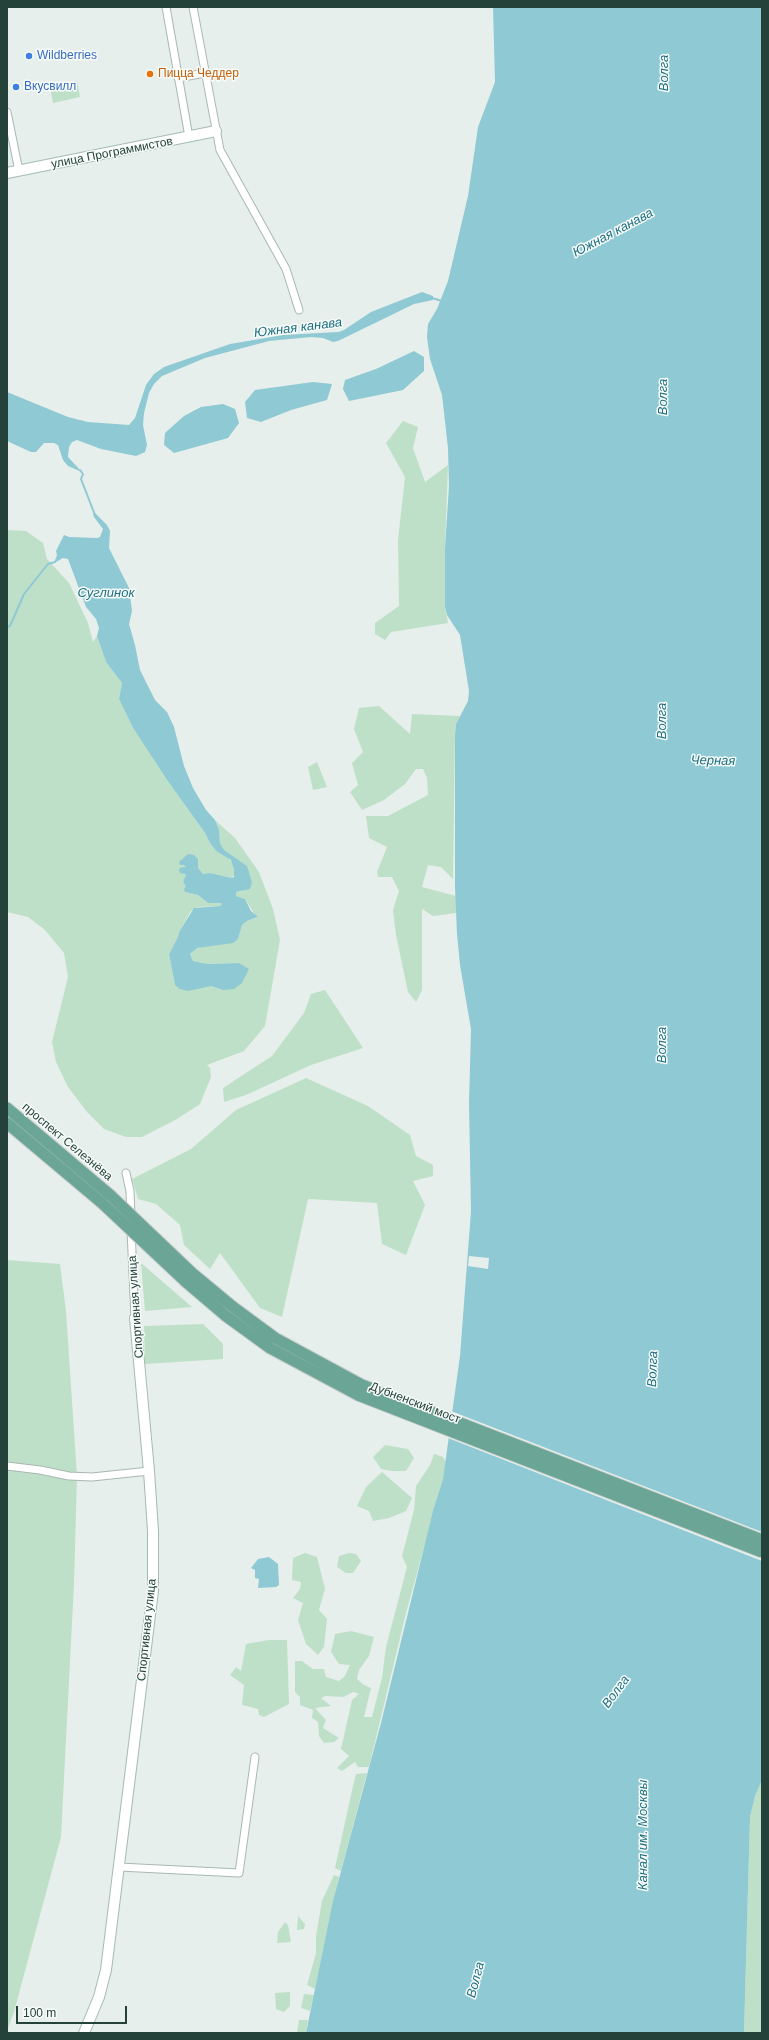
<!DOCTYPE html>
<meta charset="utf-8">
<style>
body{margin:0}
#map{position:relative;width:769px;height:2040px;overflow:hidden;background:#e6efeb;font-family:Arial,sans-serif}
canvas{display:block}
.frame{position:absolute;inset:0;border:8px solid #24423a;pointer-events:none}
.scale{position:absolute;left:16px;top:2006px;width:111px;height:18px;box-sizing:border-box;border:2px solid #24423a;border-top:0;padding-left:5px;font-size:12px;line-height:14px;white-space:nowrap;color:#24423a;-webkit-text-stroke:3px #f7fbf9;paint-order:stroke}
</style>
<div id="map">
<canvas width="769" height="2040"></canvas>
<div class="frame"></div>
<div class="scale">100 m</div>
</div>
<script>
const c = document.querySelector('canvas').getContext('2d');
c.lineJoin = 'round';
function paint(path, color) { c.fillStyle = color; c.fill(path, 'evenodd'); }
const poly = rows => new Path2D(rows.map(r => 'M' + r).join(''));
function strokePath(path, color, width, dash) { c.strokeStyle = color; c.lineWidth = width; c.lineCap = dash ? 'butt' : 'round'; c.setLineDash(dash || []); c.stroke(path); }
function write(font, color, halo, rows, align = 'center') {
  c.font = font + ' Arial,sans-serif'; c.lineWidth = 3; c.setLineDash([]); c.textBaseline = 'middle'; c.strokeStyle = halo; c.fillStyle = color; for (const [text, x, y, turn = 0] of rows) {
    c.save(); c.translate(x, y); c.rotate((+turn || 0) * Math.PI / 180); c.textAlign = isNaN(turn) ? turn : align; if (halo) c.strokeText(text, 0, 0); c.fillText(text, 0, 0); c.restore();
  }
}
paint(poly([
 [77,81,80,97,53,103,50,87],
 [403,421,418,427,413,448,425,482,448,465,445,548,445,607,448,623,391,632,385,640,375,634,375,623,399,606,398,540,405,477,386,443],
 [7,530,26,531,43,543,47,559,69,583,88,623,93,642,97,636,106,662,122,683,119,699,133,728,167,780,205,833,210,843,216,851,225,855,232,862,235,874,232,878,210,873,203,875,198,868,198,859,183,859,182,861,186,867,183,869,186,874,183,882,186,886,185,892,198,895,208,903,221,903,222,904,220,906,197,907,191,911,179,932,178,937,169,954,175,985,211,986,223,990,239,963,208,964,193,961,190,954,196,948,238,939,242,925,247,921,257,918,245,899,236,896,236,892,243,891,247,866,224,851,220,843,219,830,215,820,235,838,259,872,273,909,280,940,265,1026,244,1051,207,1065,210,1068,211,1077,200,1104,177,1119,142,1137,126,1137,104,1129,87,1112,68,1087,56,1062,52,1042,68,977,64,953,45,930,28,917,7,912],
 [379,706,410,734,412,714,460,716,456,724,455,735,453,879,441,867,428,865,422,887,456,896,456,913,433,916,422,909,422,990,416,1002,408,992,396,935,393,910,399,891,392,877,378,877,377,872,387,847,369,838,366,816,388,816,428,795,427,778,423,769,416,769,405,784,384,800,362,810,350,792,358,785,352,763,363,752,354,729,359,708],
 [317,762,327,787,313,790,308,767],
 [325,990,363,1048,311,1065,246,1095,224,1102,223,1088,272,1056,304,1013,311,994],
 [306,1078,368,1106,410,1135,416,1156,433,1165,433,1176,413,1181,425,1205,406,1255,382,1244,377,1203,308,1199,282,1317,260,1308,220,1253,210,1269,184,1245,180,1225,156,1204,138,1199,132,1179,191,1149,236,1110],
 [7,1260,60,1264,66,1311,77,1476,74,1584,61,1837,14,2012,7,2031],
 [141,1263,192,1307,145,1311],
 [203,1324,223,1344,223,1359,145,1364,144,1326],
 [385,1445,408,1449,414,1458,406,1471,392,1471,381,1469,373,1457],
 [434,1454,443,1457,446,1463,443,1479,406,1613,369,1767,358,1767,355,1762,342,1771,337,1768,349,1756,341,1749,352,1700,359,1694,353,1692,343,1697,326,1696,321,1698,331,1706,315,1708,326,1720,323,1728,339,1738,334,1742,324,1743,319,1736,318,1722,312,1718,313,1710,300,1705,300,1697,295,1692,295,1661,302,1661,313,1669,324,1669,326,1677,339,1681,345,1676,350,1665,339,1664,331,1652,335,1634,351,1631,374,1637,369,1656,359,1670,357,1679,364,1685,371,1688,364,1717,372,1717,382,1678,386,1647,407,1567,402,1556,414,1510,416,1486,430,1465],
 [382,1472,412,1498,406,1511,389,1518,373,1521,369,1511,357,1506,366,1487],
 [305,1553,317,1557,325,1589,319,1610,327,1619,324,1647,318,1655,306,1644,298,1620,303,1603,293,1598,300,1589,301,1582,292,1580,293,1558],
 [349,1553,356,1554,361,1561,353,1573,346,1573,337,1567,339,1556],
 [269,1640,287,1640,289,1704,264,1717,259,1715,258,1709,242,1705,244,1685,230,1675,236,1667,241,1671,246,1644],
 [367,1773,341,1871,335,1868,353,1786,356,1774],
 [762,1780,762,2033,744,2033,750,1817,755,1796],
 [334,1875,339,1877,315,1989,307,1985,316,1953,316,1936,322,1901],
 [298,1916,305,1924,304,1929,297,1930],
 [285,1922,288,1925,291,1942,277,1943,278,1932],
 [290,1992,290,2006,284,2012,276,2009,275,1993],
 [304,1994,314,1995,310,2011,301,2008],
 [299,2020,308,2020,306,2033,297,2033]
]), '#bfe0c8');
paint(poly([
 [493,7,762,7,762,1780,755,1796,750,1817,744,2033,306,2033,333,1901,381,1723,433,1511,443,1479,460,1356,471,1211,469,1103,471,1029,460,965,457,934,455,887,455,735,456,724,468,701,469,691,460,635,447,615,445,607,445,548,449,486,448,448,442,395,430,359,427,337,428,324,437,309,448,281,468,196,478,127,495,82],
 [422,292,433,296,433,300,414,304,338,341,333,342,323,338,311,337,269,341,205,358,162,376,154,384,149,393,144,413,143,425,147,445,145,452,136,456,101,449,77,440,72,442,69,447,68,457,82,472,68,466,63,460,58,445,54,443,44,443,36,452,31,452,7,441,7,392,68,417,88,422,129,425,135,418,146,385,154,374,164,367,230,344,283,335,339,332,344,330,371,312],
 [414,351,424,357,424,371,403,390,349,401,343,389,345,380,376,369],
 [313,382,332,384,327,400,291,410,261,422,247,418,245,402,255,390],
 [223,404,235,409,239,423,228,438,174,453,164,445,165,433,184,416,201,407],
 [95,513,107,525,110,531,109,548,129,588,132,611,129,624,135,645,140,670,155,700,167,712,174,727,184,766,193,788,206,810,215,820,219,830,220,843,224,850,247,866,252,882,250,889,236,892,236,896,245,899,251,911,258,917,247,921,242,925,238,939,233,943,197,948,190,954,193,961,208,964,239,963,249,969,242,983,234,989,223,990,211,986,188,991,180,989,175,985,169,954,178,937,179,932,194,908,220,906,222,904,221,903,208,903,198,895,185,892,184,889,186,886,183,882,186,874,180,873,179,870,180,868,186,867,184,865,180,865,179,862,188,854,194,855,198,859,198,868,203,874,210,873,232,878,234,877,234,870,231,860,216,851,210,843,205,833,167,780,133,728,119,699,122,683,106,662,97,636,99,628,96,619,86,607,68,559,63,558,54,563,57,555,56,551,64,535,69,537,97,538,100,537,103,529,94,517,93,514],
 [269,1557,278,1564,279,1585,276,1587,258,1588,259,1579,255,1578,255,1570,251,1568,258,1559]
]), '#8ec9d4');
paint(poly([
 [469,1256,489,1258,488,1269,468,1266],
 [451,1411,762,1532,762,1561,448,1438]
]), '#e6efeb');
strokePath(poly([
 [432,298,442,301],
 [80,470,83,474,81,479,95,515],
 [7,627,10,626,24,594,48,564,55,562]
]), '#8ec9d4', 2);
const street = poly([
 [166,7,189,137],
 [193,7,220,150,286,269,299,310],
 [178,78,205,73],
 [7,112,19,171],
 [126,1173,130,1191,131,1216],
 [131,1230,135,1318],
 [7,1466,40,1470,69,1476,92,1477,149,1471],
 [119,1867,239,1873,255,1757]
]);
const secondary = poly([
 [7,173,216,131],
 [84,2033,99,1997,106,1970,153,1591,153,1531,149,1471,135,1318]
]);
const primary = poly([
 [7,1108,110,1195],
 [7,1123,102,1203]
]);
strokePath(street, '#a8b8b2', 9);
strokePath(secondary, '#a4bbb3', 12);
strokePath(primary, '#c2cac8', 13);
strokePath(street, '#fff', 7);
strokePath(secondary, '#fff', 10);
strokePath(primary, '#6aa596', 11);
const primaryBridge = poly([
 [110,1195,192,1273,233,1307,275,1338,362,1385,762,1540],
 [102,1203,185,1281,226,1316,270,1348,358,1395,762,1552]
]);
strokePath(primaryBridge, '#c2cac8', 13, []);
strokePath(primaryBridge, '#6aa596', 11);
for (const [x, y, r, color] of [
 [29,56,4,"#3f7fe0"],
 [150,74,4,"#e8710a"],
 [16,87,4,"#3f7fe0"]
]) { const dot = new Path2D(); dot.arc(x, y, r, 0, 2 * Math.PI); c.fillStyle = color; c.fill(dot); strokePath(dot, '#f7fbf9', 1.5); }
write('12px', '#366cbe', '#f7fbf9', [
 ["Wildberries",37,56],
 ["Вкусвилл",24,87]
], 'left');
write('12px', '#c56008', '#f7fbf9', [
 ["Пицца Чеддер",158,74]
], 'left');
write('12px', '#24423a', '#f7fbf9', [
 ["улица Программистов",112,153,-11],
 ["проспект Селезнёва",67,1142,40],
 ["Спортивная улица",136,1307,-94],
 ["Дубненский мост",415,1403,21],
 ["Спортивная улица",147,1630,-84]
]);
write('italic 13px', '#1c6f80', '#f7fbf9', [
 ["Волга",664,73,-90],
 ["Южная канава",613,233,-28],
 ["Южная канава",298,328,-7],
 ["Волга",663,397,-90],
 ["Суглинок",106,593],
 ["Волга",662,721,-90],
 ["Черная",713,761,1],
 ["Волга",662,1045,-90],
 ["Волга",653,1369,-88],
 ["Волга",616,1692,-54],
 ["Канал им. Москвы",643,1835,-90],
 ["Волга",476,1980,-75]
]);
</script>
